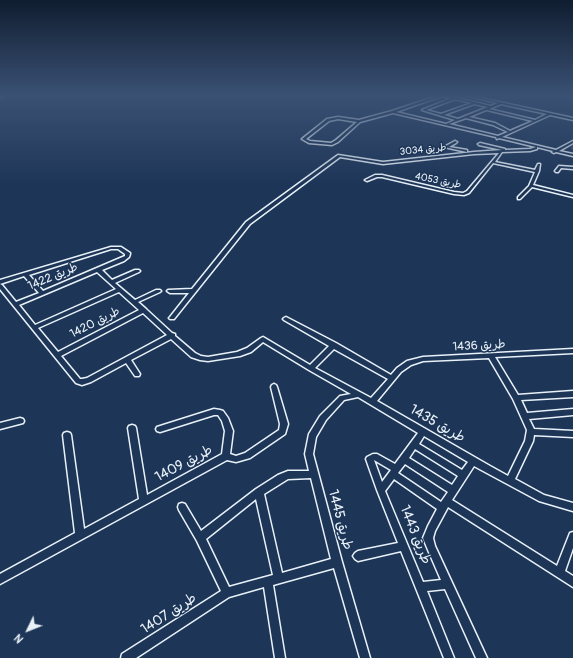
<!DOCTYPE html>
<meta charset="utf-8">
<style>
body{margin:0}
#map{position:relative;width:573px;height:658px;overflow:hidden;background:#1d3557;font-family:Pangolin,sans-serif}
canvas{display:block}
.north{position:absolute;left:8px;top:610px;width:40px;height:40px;-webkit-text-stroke:3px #1d3557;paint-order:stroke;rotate:227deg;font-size:11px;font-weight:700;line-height:16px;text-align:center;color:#e8f1f8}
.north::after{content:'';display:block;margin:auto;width:14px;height:18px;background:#e8f1f8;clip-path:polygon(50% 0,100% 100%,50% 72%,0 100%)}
</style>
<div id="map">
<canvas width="573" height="658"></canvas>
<div class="north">N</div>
</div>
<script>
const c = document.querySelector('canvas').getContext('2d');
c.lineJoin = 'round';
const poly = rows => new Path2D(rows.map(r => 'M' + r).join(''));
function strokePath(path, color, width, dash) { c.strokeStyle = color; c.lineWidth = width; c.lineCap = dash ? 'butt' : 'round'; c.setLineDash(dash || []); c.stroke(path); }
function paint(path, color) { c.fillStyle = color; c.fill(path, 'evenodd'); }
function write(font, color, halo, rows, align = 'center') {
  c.font = font + ' Pangolin,"Playpen Sans Arabic",sans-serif'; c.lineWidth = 3; c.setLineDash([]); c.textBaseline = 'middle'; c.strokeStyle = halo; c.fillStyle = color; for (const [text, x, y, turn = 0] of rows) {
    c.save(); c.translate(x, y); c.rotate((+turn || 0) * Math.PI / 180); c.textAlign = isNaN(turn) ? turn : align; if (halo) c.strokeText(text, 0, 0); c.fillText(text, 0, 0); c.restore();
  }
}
const street = poly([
 [0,95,6,95,0,97,0,95],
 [440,95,444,95,491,106,498,103,464,95,467,95,573,118,573,120,550,115,502,137,556,150,573,141,573,143,559,151,573,154,573,156,556,152,554,153,552,152,553,151,537,147,537,149,530,151,502,152,495,162,535,170,538,164,540,164,539,171,533,185,573,195,573,197,532,187,520,199,518,199,518,197,529,186,535,172,493,163,469,193,464,195,454,194,382,177,377,177,367,181,365,180,375,175,382,175,454,192,463,193,467,191,499,153,474,154,383,164,340,157,250,224,174,319,170,319,169,318,170,317,189,293,170,293,167,291,168,290,192,289,246,222,338,155,383,162,474,152,502,150,479,145,478,144,480,143,505,149,505,150,530,149,536,147,499,138,497,139,496,137,393,113,360,122,338,142,332,145,309,143,302,139,327,119,338,117,359,120,392,111,440,95],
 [442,96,452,98,422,110,455,120,446,124,396,112,442,96],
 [455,99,472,103,441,114,426,110,455,99],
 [474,104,488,107,458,119,444,115,474,104],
 [501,104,547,114,535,120,489,109,501,104],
 [486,110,487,110,533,121,510,131,495,123,469,117,486,110],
 [466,118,493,125,508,132,498,136,449,124,466,118],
 [338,119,357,122,336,140,331,143,310,141,306,139,329,121,338,119],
 [455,141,457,142,456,143,449,147,467,150,467,152,444,147,455,141],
 [559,166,573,167,573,169,561,168,558,172,556,172,555,171,559,166],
 [111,247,121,247,130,253,130,254,129,257,124,261,102,270,112,280,135,270,139,270,140,271,139,272,115,283,135,300,156,290,160,290,161,291,160,292,138,302,146,309,147,310,172,333,175,334,175,336,195,353,201,356,208,357,237,352,247,348,261,338,263,337,310,365,329,346,284,320,283,319,284,318,286,317,336,343,391,375,397,368,407,361,423,357,573,349,573,353,495,357,518,395,573,391,573,397,521,400,527,413,573,409,573,415,529,419,534,429,573,431,573,437,534,435,533,441,515,479,544,495,573,503,573,511,539,501,474,466,452,500,557,566,570,533,573,532,573,548,565,571,573,576,573,587,448,507,435,531,433,538,435,546,487,658,476,658,445,589,427,591,454,658,444,658,401,551,358,561,355,559,353,556,355,553,358,551,398,543,377,490,366,459,367,457,373,454,377,454,395,464,418,433,358,397,344,400,326,420,316,437,313,454,342,562,370,658,360,658,334,568,273,585,285,658,275,658,264,587,229,597,136,658,121,658,122,654,221,591,197,541,179,510,178,507,179,504,182,503,185,504,201,531,256,489,278,475,288,471,309,471,305,454,309,434,320,416,340,396,351,394,309,370,263,342,251,352,240,356,208,361,200,360,191,357,171,339,131,360,140,374,139,376,135,376,126,363,91,382,82,385,76,383,0,289,0,284,2,285,16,302,39,293,24,276,0,284,0,280,111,247],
 [111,249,118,249,125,254,125,256,43,291,29,275,111,249],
 [97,272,116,289,35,325,19,305,97,272],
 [119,292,139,310,58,352,38,328,119,292],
 [143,313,167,335,87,378,82,379,80,379,61,356,143,313],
 [334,349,388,379,371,398,315,368,334,349],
 [489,358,513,399,527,430,525,441,508,476,490,466,377,401,401,372,411,365,423,361,489,358],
 [424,436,468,462,462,470,419,444,424,436],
 [415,449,458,476,452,485,409,458,415,449],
 [374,460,391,470,382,482,374,460],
 [405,464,448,492,441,502,398,473,405,464],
 [311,478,331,559,282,573,264,494,288,479,311,478],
 [394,479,437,509,428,526,423,538,428,550,441,580,423,582,385,491,394,479],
 [256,499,273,575,229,587,206,539,256,499],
 [274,384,276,385,277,387,288,424,285,434,250,458,236,462,227,460,0,584,0,574,75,533,63,435,64,433,67,432,70,433,71,435,84,529,139,499,128,428,129,426,132,425,135,426,136,428,147,495,222,454,225,431,222,421,218,415,214,415,160,432,157,431,156,429,157,427,214,409,220,410,223,411,228,418,233,431,230,454,236,456,245,453,279,430,280,424,271,387,272,385,274,384],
 [20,418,23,419,24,421,23,423,0,429,0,423,20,418]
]);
strokePath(street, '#e8f1f8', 3);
paint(street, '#1d3557');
paint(poly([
 [573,144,573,149,571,149]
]), '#555261');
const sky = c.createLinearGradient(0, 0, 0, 187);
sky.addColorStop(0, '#101d30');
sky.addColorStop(0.51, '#3a5174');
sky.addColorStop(1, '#3a517400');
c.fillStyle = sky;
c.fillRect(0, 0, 573, 187);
write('10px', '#e8f1f8', '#1d3557', [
 ["طريق 3034",423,150,-6],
 ["طريق 4053",438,181,11]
]);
write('12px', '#e8f1f8', '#1d3557', [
 ["طريق 1422",53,277,-23],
 ["طريق 1420",95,323,-27],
 ["طريق 1436",479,346,-3]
]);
write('14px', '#e8f1f8', '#1d3557', [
 ["طريق 1435",437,424,30],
 ["طريق 1409",184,464,-28],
 ["طريق 1445",340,520,75],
 ["طريق 1443",415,535,68],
 ["طريق 1407",169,614,-33]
]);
</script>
